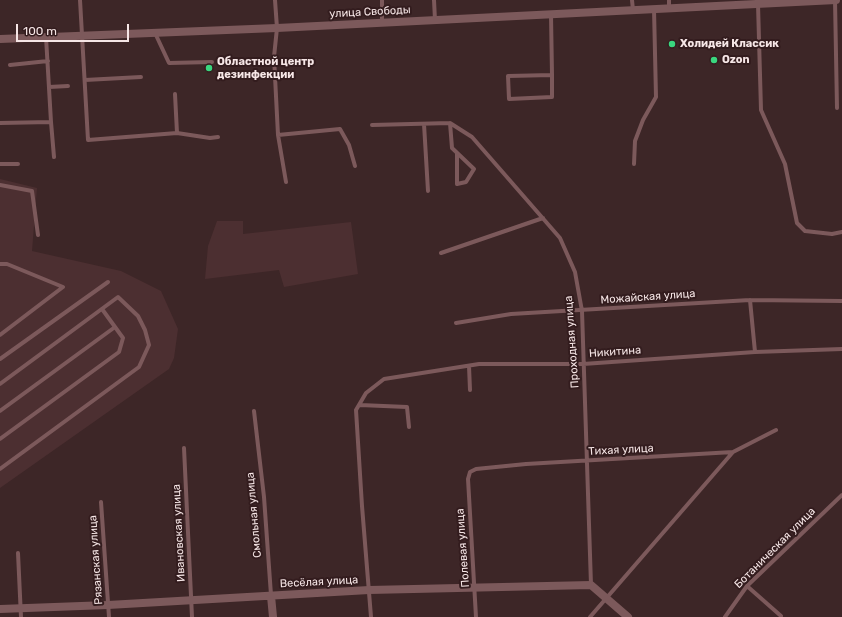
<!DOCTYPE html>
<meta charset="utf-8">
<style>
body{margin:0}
#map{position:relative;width:842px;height:617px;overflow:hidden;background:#3d2627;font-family:Rubik,sans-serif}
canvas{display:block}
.scale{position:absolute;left:16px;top:24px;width:113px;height:18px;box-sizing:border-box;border:2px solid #f6e6e6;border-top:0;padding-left:5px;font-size:12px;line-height:14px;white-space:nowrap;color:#f6e6e6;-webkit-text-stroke:3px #331c1e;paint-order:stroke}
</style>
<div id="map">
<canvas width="842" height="617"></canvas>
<div class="scale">100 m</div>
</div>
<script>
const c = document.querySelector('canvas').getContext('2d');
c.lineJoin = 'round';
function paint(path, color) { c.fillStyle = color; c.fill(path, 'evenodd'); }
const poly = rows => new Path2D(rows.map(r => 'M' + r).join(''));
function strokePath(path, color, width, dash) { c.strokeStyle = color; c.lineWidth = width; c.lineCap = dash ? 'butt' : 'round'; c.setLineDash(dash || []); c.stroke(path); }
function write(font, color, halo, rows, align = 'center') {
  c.font = font + ' Rubik,sans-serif'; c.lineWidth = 4; c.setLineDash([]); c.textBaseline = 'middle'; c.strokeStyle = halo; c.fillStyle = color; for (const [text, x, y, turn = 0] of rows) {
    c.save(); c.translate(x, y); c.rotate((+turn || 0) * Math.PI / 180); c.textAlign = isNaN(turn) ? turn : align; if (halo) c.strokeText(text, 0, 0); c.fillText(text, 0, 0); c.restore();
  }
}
paint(poly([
 [0,179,37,188,32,251,121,271,161,291,178,329,174,358,169,369,0,488],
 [217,221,243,221,243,234,351,222,358,274,284,287,279,270,205,279,208,246]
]), '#4c2f31');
strokePath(poly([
 [80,0,88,140,177,133,175,94],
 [275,0,277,28,274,57,278,135,286,182],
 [382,0,382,23],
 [434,0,435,20],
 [632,0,633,10],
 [669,0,669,8],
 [835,0,837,108],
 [758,4,761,110,785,164,797,223,805,231,832,234,842,232],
 [551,15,552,75,552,97,509,99,508,76,552,75],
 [155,33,169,63,212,62],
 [10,65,48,61],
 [85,80,141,77],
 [49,87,68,86],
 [51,122,54,157],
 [0,123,51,122,46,37],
 [450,123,472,137,560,238,575,272,582,311,591,585],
 [450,123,452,148,474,169,466,182,457,184,457,153],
 [424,124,428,191],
 [372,125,450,123],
 [177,133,210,138,218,137],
 [278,135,340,129,349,145,355,166],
 [0,164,18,164],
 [634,164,635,141,643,120,656,97,654,9],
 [0,185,32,191,38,235],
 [441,253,543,218],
 [0,264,7,264,63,287,0,335],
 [750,300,755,352],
 [456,323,511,314,750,300,842,301],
 [0,359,108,282],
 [469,366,470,390],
 [0,384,118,297,138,316,145,330,149,345,139,367,0,469],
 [360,405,407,407,409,427],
 [0,411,115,327],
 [254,411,264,497,271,595],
 [0,439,119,352,123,338,102,309],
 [184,448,192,617],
 [101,502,109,617],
 [18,553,21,617],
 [747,586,781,616],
 [371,617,362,506,356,410,366,393,384,379,479,364,583,364,755,352,842,349],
 [476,617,468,479,470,472,476,469,526,464,733,452,776,430],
 [590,617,733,452],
 [725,617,747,586,842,495]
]), '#7c595b', 4);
strokePath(poly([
 [0,39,277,28,836,0],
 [271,596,273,617],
 [0,609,108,605,369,590,591,585,628,617]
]), '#7c595b', 8);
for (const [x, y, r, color] of [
 [672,44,4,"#3ad77f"],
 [714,60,4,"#3ad77f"],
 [209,68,4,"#3ad77f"]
]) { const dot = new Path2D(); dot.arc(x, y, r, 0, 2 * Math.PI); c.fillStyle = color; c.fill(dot); strokePath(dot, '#331c1e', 1.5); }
write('11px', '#f6e6e6', '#331c1e', [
 ["улица Свободы",370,12,-3],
 ["Можайская улица",648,297,-4],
 ["Проходная улица",572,342,-94],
 ["Никитина",615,352,-4],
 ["Тихая улица",621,450,-3],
 ["Смольная улица",254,515,-95],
 ["Ивановская улица",179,533,-93],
 ["Полевая улица",463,548,-94],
 ["Ботаническая улица",775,548,-45],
 ["Рязанская улица",96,560,-94],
 ["Весёлая улица",319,582,-3]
]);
write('bold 11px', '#f6e6e6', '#331c1e', [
 ["Холидей Классик",680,44],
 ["Ozon",722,60],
 ["Областной центр",217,62],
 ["дезинфекции",217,75]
], 'left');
</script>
